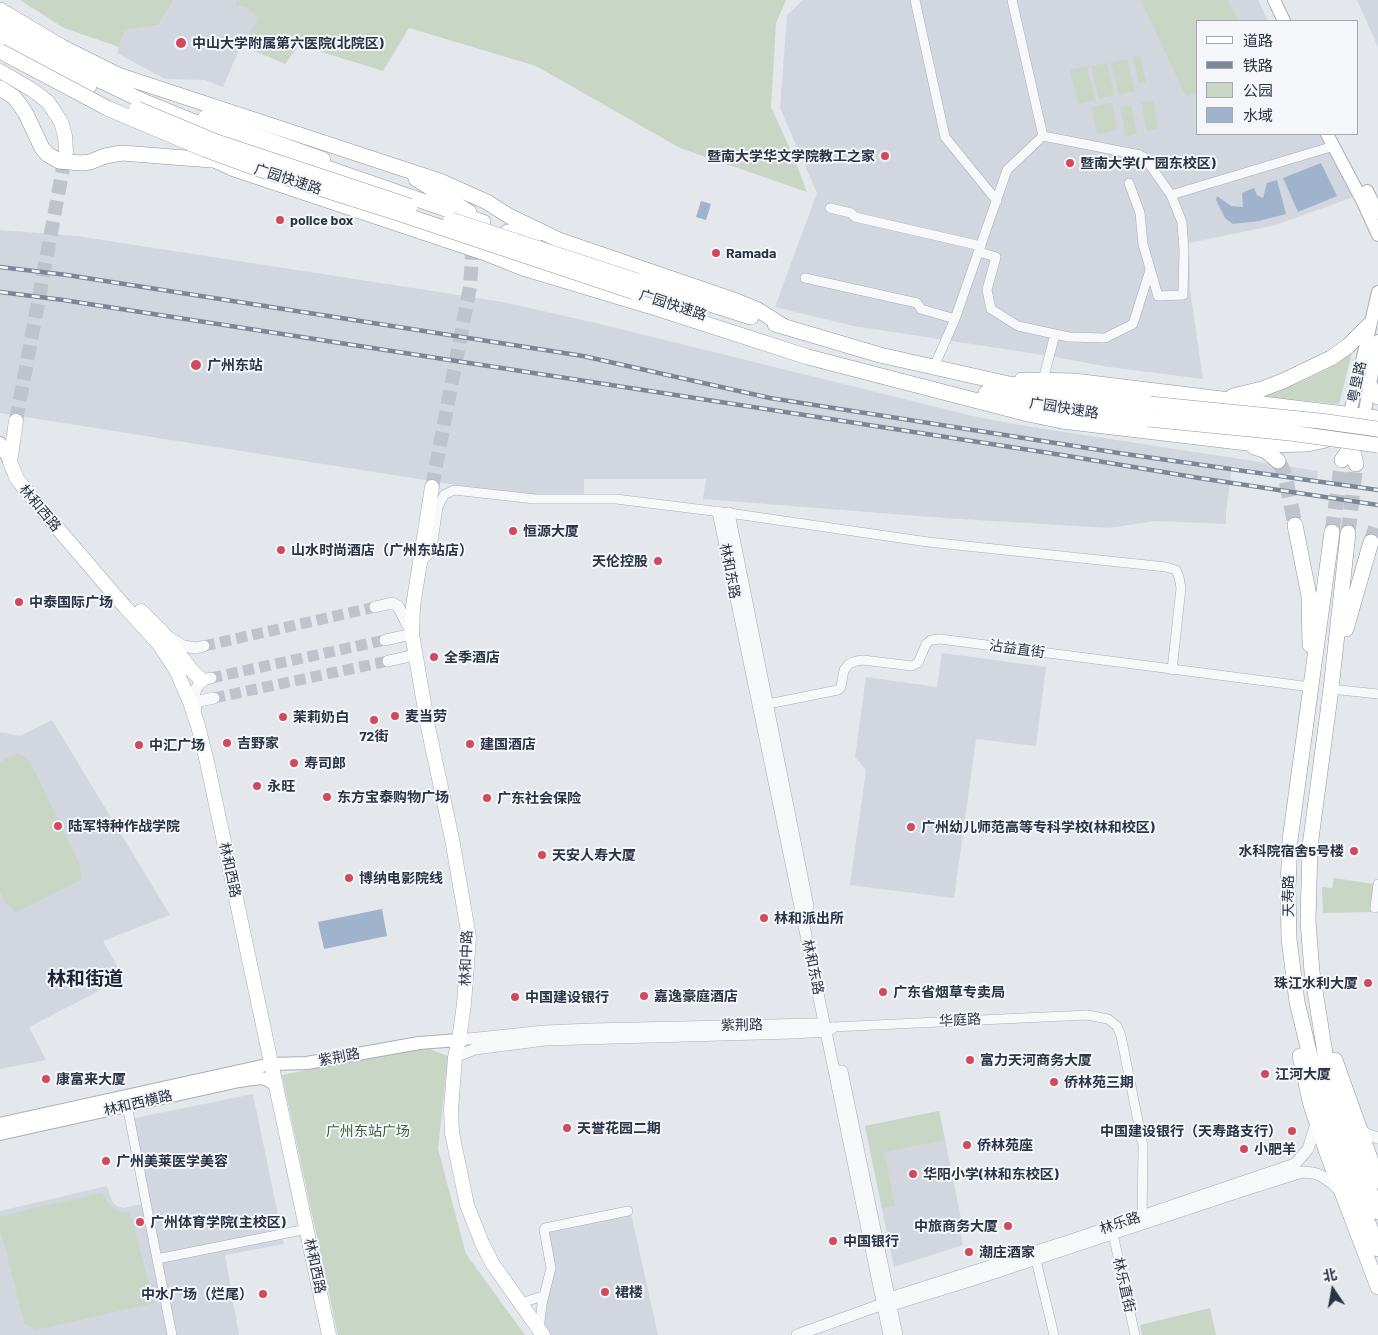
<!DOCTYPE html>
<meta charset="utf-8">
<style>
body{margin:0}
#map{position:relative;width:1378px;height:1335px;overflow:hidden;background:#e4e7ec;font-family:Barlow,"Noto Sans SC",sans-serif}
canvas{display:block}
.legend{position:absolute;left:1196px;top:20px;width:162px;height:115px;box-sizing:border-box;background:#f4f6f9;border:1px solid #a4a8b1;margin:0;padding:6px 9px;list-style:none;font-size:15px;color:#2b3445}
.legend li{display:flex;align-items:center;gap:10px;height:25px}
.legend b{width:25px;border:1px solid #a4a8b1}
.north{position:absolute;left:1308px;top:1265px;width:50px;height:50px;-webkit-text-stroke:4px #f4f6f9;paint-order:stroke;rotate:348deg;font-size:14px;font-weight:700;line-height:20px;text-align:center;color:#2b3445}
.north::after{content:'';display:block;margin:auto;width:18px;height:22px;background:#2b3445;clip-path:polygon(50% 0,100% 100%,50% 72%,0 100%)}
</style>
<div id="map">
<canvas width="1378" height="1335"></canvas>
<ul class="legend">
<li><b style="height:6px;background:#fff"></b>道路</li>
<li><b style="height:6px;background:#7d8696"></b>铁路</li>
<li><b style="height:14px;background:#c9d6c5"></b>公园</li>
<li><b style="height:14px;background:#9fb4cc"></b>水域</li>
</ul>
<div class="north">北</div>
</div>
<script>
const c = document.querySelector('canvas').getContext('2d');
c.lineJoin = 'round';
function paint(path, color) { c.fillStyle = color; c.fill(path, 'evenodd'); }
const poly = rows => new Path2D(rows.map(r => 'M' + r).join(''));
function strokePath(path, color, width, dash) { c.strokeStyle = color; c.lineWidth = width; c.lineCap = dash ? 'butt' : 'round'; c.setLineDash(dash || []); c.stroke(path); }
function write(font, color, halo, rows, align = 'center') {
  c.font = font + ' Barlow,"Noto Sans SC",sans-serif'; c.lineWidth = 4; c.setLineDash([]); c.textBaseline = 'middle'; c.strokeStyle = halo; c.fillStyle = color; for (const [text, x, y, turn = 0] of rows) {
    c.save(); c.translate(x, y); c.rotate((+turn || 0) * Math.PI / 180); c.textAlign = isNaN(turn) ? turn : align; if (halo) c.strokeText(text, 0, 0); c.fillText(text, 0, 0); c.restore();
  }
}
paint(poly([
 [174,0,236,0,235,4,246,7,260,18,241,45,223,87,205,80,165,79,117,53,125,30,158,25],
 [803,0,1258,0,1268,21,1197,21,1197,134,1322,134,1353,197,1276,225,1189,243,1190,290,1203,379,1109,367,1050,356,854,326,775,307,817,193,780,108,787,15],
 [1357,0,1378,0,1378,47],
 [0,230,77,236,503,302,600,324,977,417,1019,425,1318,471,1317,481,1232,466,1226,512,1226,524,1155,521,1108,528,944,518,703,499,706,479,584,479,584,497,520,495,0,413],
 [942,653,1046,667,1036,746,976,739,954,898,850,885,866,770,855,757,866,677,937,687],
 [52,720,170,915,103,941,124,978,29,1027,46,1060,0,1069,0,732,20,736],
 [253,1094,284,1244,225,1255,239,1335,0,1335,0,1211,107,1186,112,1201,117,1206,124,1208,146,1203,130,1119],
 [939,1111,961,1218,958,1221,963,1245,894,1267,865,1126],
 [631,1214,658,1335,547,1335,543,1328,547,1291,554,1265,546,1230]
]), '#d2d6de');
paint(poly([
 [20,0,174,0,158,25,125,30,119,47,64,28],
 [236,0,786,0,776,23,771,107,793,155,807,192,680,148,536,66,409,28,383,71,299,45,285,64,241,45,259,18,246,7,235,5],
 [1141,0,1228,0,1238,21,1197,21,1197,92,1186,97],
 [1140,56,1146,82,1139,84,1133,57],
 [1127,59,1135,91,1119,95,1111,62],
 [1107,63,1114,95,1099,99,1091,66],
 [1087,66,1095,100,1078,104,1070,70],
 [1153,101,1158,129,1147,131,1141,103],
 [1112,103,1117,130,1097,134,1092,107],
 [1131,105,1137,134,1126,137,1120,107],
 [1353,349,1339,404,1264,397,1303,381,1330,368],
 [18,753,30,762,79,863,82,879,16,912,5,902,0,892,0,762],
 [1334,878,1374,884,1371,912,1323,913,1322,887,1332,888],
 [424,1047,448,1056,438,1149,466,1254,525,1335,338,1335,282,1075],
 [939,1111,945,1140,884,1152,895,1206,882,1208,865,1126],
 [101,1193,108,1203,117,1211,130,1212,154,1303,36,1330,24,1323,0,1228,0,1216],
 [1210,1308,1216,1335,1142,1335,1140,1325]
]), '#c9d6c5');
paint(poly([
 [1321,163,1337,196,1298,212,1283,178],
 [1277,180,1286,214,1259,221,1233,224,1225,218,1216,200,1217,196,1231,206,1243,207,1242,193,1254,188,1257,195,1263,198,1267,183],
 [701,201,711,204,706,220,696,217],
 [382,909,387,936,324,949,318,922]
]), '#9fb4cc');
strokePath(poly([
 [204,646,375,607],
 [211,678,385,640],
 [214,698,388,661]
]), '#bfc3cb', 11, [11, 5.5]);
strokePath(poly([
 [16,421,66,152],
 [432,487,470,287,472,256,468,239]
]), '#bfc3cb', 14, [14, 7]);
strokePath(poly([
 [1278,461,1283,470,1286,480,1295,525],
 [1332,532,1342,460],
 [1348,533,1356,464],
 [1371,542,1378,520]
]), '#bfc3cb', 15, [15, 8]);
const minor = poly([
 [915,0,945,137,997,201],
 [1012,0,1043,136,1140,155,1145,158,1171,195,1334,146],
 [1129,183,1140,213,1143,244,1158,296,1183,295,1184,251,1182,222,1171,195],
 [830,208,851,213,855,217,981,246],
 [979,252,996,257,987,290,991,309,1018,326,1069,337,1105,338,1133,324,1150,270],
 [805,278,917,303,921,309,955,319],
 [934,367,955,319,1007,170,1043,136],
 [1043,380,1055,334],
 [420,563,430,553,432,548,438,507,444,495,454,490,535,499,616,499,729,513,928,542,1166,567,1176,570,1179,577,1181,588,1172,670],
 [1331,689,1378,694],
 [763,705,838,690,841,687,844,670,849,664,856,661,863,660,912,666,918,663,926,644,931,640,940,639,1311,687],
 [1375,908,1378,884],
 [833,1027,1087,1015,1108,1019,1117,1026,1121,1036,1143,1146,1142,1221],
 [126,1100,157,1259],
 [1113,1234,1135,1335],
 [1036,1260,1054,1335],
 [521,1303,543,1296],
 [539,1330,542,1304,551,1268,544,1230,545,1228,628,1211],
 [172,1335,157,1259,307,1229]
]);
const tertiary = poly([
 [718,512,889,1335],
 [729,513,808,906],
 [375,607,392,603,398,606,412,634,385,640],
 [169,637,183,646,196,648,204,646],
 [388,661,415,655],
 [195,702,214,698],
 [196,709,194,696,196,689,202,680,211,678],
 [459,1040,545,1031,591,1029,817,1024],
 [455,1057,475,1049,545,1040,793,1033,826,1031,832,1028],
 [842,1071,897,1335],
 [1359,1128,1366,1134,1378,1138],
 [884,1304,892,1305,973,1280,1242,1191,1302,1172,1313,1173,1320,1175,1332,1183,1341,1192],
 [797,1335,883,1304,890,1298,1071,1240,1295,1164,1308,1149,1316,1124,1315,1121]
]);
const secondary = poly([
 [1274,0,1284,21],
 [1327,134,1363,202,1378,235],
 [1367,191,1378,213],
 [1350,413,1378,292],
 [1364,416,1378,341],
 [0,443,10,462],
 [0,1124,271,1064,307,1063,419,1043,459,1040],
 [0,1134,239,1081,260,1078,266,1079,275,1085]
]);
const primary = poly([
 [0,71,34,91,48,102,61,122,65,136,66,152],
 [205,117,323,159],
 [10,462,17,479,47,516,125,607,159,644,176,670,190,702,198,726,207,762,329,1335],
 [10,462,16,421],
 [432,487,413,606,412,634,428,727,452,839,469,937,464,1004,459,1040,455,1057,451,1110,452,1133,467,1205,482,1243,492,1263,543,1335],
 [141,611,163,633,193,672,202,680]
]);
const trunk = poly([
 [0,10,62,47,118,75,440,181,487,202,509,216,559,240,731,299,758,310,785,327],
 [0,24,89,75,145,102,192,121,483,222],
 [0,38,89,86],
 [0,88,14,97,20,105,26,114,42,148,47,154,59,161,81,163,90,162,105,156,122,153,211,160],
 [201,154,234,169,488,254,523,268,656,308,808,357,1028,414,1062,421,1264,445,1307,444,1322,441,1346,433,1354,428,1364,416],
 [416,179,469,212],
 [505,247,502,237,508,232,517,231,536,235],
 [637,281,751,317],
 [775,324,880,355,1009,384,1071,395,1150,404],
 [1022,380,1074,381,1378,418],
 [1369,385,1378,397],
 [986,393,1047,406,1148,419],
 [1233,396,1262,389,1283,381,1331,358,1348,346,1369,325],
 [1344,431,1350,439,1356,464],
 [1254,447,1266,451,1278,461],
 [1342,460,1356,440],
 [1295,525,1309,596,1310,645],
 [1332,532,1290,840,1288,888,1289,939,1297,1002,1318,1089,1333,1132,1378,1249],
 [1348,533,1331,689,1310,846,1308,921,1312,972,1327,1066,1347,1133,1378,1212],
 [1346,629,1371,542],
 [1300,1056,1311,1105,1326,1150,1378,1287],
 [1335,1060,1378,1181]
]);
strokePath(minor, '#a9aeb7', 10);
strokePath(tertiary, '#a9aeb7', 12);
strokePath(secondary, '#a9aeb7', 14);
strokePath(primary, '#a3abb8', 15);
strokePath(trunk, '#8b94a3', 16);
strokePath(minor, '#f7f8fa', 9);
strokePath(tertiary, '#f7f8fa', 11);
strokePath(secondary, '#fff', 12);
strokePath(primary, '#fff', 14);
strokePath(trunk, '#fff', 15);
const rail = poly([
 [0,267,67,275,583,356,770,398,1125,454,1378,490],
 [0,292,63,300,1062,455,1199,478,1378,505]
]);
strokePath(rail, '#7d8696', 4.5);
strokePath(rail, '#f4f6f9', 2.5, [8]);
const trunkBridge = poly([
 [0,51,107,108,204,149,253,167,398,213,634,292],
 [137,109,214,141,410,206],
 [451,220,637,281],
 [1150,404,1320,421,1378,429],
 [1148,419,1290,433,1378,445]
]);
strokePath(trunkBridge, '#8b94a3', 16, []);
strokePath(trunkBridge, '#fff', 15);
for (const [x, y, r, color] of [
 [181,43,6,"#d1495b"],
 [885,156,5,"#d1495b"],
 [1070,163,5,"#d1495b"],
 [280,220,5,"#d1495b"],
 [716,253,5,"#d1495b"],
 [196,365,6,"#d1495b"],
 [513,531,5,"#d1495b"],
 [281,550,5,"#d1495b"],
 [658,561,5,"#d1495b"],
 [19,602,5,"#d1495b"],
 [434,657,5,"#d1495b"],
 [395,716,5,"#d1495b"],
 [283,717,5,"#d1495b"],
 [374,720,5,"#d1495b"],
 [227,743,5,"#d1495b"],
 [470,744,5,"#d1495b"],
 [139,745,5,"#d1495b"],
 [294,763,5,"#d1495b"],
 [257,786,5,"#d1495b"],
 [327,797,5,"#d1495b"],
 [487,798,5,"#d1495b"],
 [58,826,5,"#d1495b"],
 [911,827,5,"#d1495b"],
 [1354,851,5,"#d1495b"],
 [542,855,5,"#d1495b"],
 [349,878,5,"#d1495b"],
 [764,918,5,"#d1495b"],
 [1368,983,5,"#d1495b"],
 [883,992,5,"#d1495b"],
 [644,996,5,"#d1495b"],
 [515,997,5,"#d1495b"],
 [970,1060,5,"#d1495b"],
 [1265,1074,5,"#d1495b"],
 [46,1079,5,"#d1495b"],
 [1054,1082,5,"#d1495b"],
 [567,1128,5,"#d1495b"],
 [1292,1131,5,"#d1495b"],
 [967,1145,5,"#d1495b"],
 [1244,1149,5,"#d1495b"],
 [106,1161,5,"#d1495b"],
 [913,1174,5,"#d1495b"],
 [140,1222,5,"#d1495b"],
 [1008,1226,5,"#d1495b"],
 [833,1241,5,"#d1495b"],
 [969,1252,5,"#d1495b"],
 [605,1292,5,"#d1495b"],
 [263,1294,5,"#d1495b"]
]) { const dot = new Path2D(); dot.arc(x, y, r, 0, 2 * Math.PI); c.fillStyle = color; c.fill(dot); strokePath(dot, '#f4f6f9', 2); }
write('bold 14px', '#2b3445', '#f4f6f9', [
 ["中山大学附属第六医院(北院区)",192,43],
 ["暨南大学华文学院教工之家",875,156,"right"],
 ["暨南大学(广园东校区)",1080,163],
 ["police box",290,220],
 ["Ramada",726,253],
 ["广州东站",207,365],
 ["恒源大厦",523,531],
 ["山水时尚酒店（广州东站店）",291,550],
 ["天伦控股",648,561,"right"],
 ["中泰国际广场",29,602],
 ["全季酒店",444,657],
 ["麦当劳",405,716],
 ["茉莉奶白",293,717],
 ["72街",374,736,"center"],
 ["吉野家",237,743],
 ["建国酒店",480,744],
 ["中汇广场",149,745],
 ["寿司郎",304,763],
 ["永旺",267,786],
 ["东方宝泰购物广场",337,797],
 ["广东社会保险",497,798],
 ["陆军特种作战学院",68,826],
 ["广州幼儿师范高等专科学校(林和校区)",921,827],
 ["水科院宿舍5号楼",1344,851,"right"],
 ["天安人寿大厦",552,855],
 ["博纳电影院线",359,878],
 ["林和派出所",774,918],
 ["珠江水利大厦",1358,983,"right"],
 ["广东省烟草专卖局",893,992],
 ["嘉逸豪庭酒店",654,996],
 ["中国建设银行",525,997],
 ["富力天河商务大厦",980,1060],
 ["江河大厦",1275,1074],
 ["康富来大厦",56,1079],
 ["侨林苑三期",1064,1082],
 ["天誉花园二期",577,1128],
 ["中国建设银行（天寿路支行）",1282,1131,"right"],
 ["侨林苑座",977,1145],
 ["小肥羊",1254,1149],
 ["广州美莱医学美容",116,1161],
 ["华阳小学(林和东校区)",923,1174],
 ["广州体育学院(主校区)",150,1222],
 ["中旅商务大厦",998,1226,"right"],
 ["中国银行",843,1241],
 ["潮庄酒家",979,1252],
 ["裙楼",615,1292],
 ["中水广场（烂尾）",253,1294,"right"]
], 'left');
write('14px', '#2b3445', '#f4f6f9', [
 ["广园快速路",288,179,18],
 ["广园快速路",673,305,18],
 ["粤垦路",1357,382,-78],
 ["广园快速路",1064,408,9],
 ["林和西路",40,508,50],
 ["林和东路",730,571,79],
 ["沾益直街",1017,649,8],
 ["林和西路",230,870,78],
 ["天寿路",1288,896,-90],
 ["林和中路",466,958,-88],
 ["林和东路",813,967,78],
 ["华庭路",960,1020,-3],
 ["紫荆路",742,1025,-1],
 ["紫荆路",339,1057,-11],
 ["林和西横路",138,1103,-13],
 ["林乐路",1120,1223,-18],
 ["林和西路",315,1266,78],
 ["林乐直街",1124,1285,77]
]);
write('14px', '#3f6138', '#f4f6f9', [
 ["广州东站广场",368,1131]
]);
write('bold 19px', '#1d2536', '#f4f6f9', [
 ["林和街道",85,979]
]);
</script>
